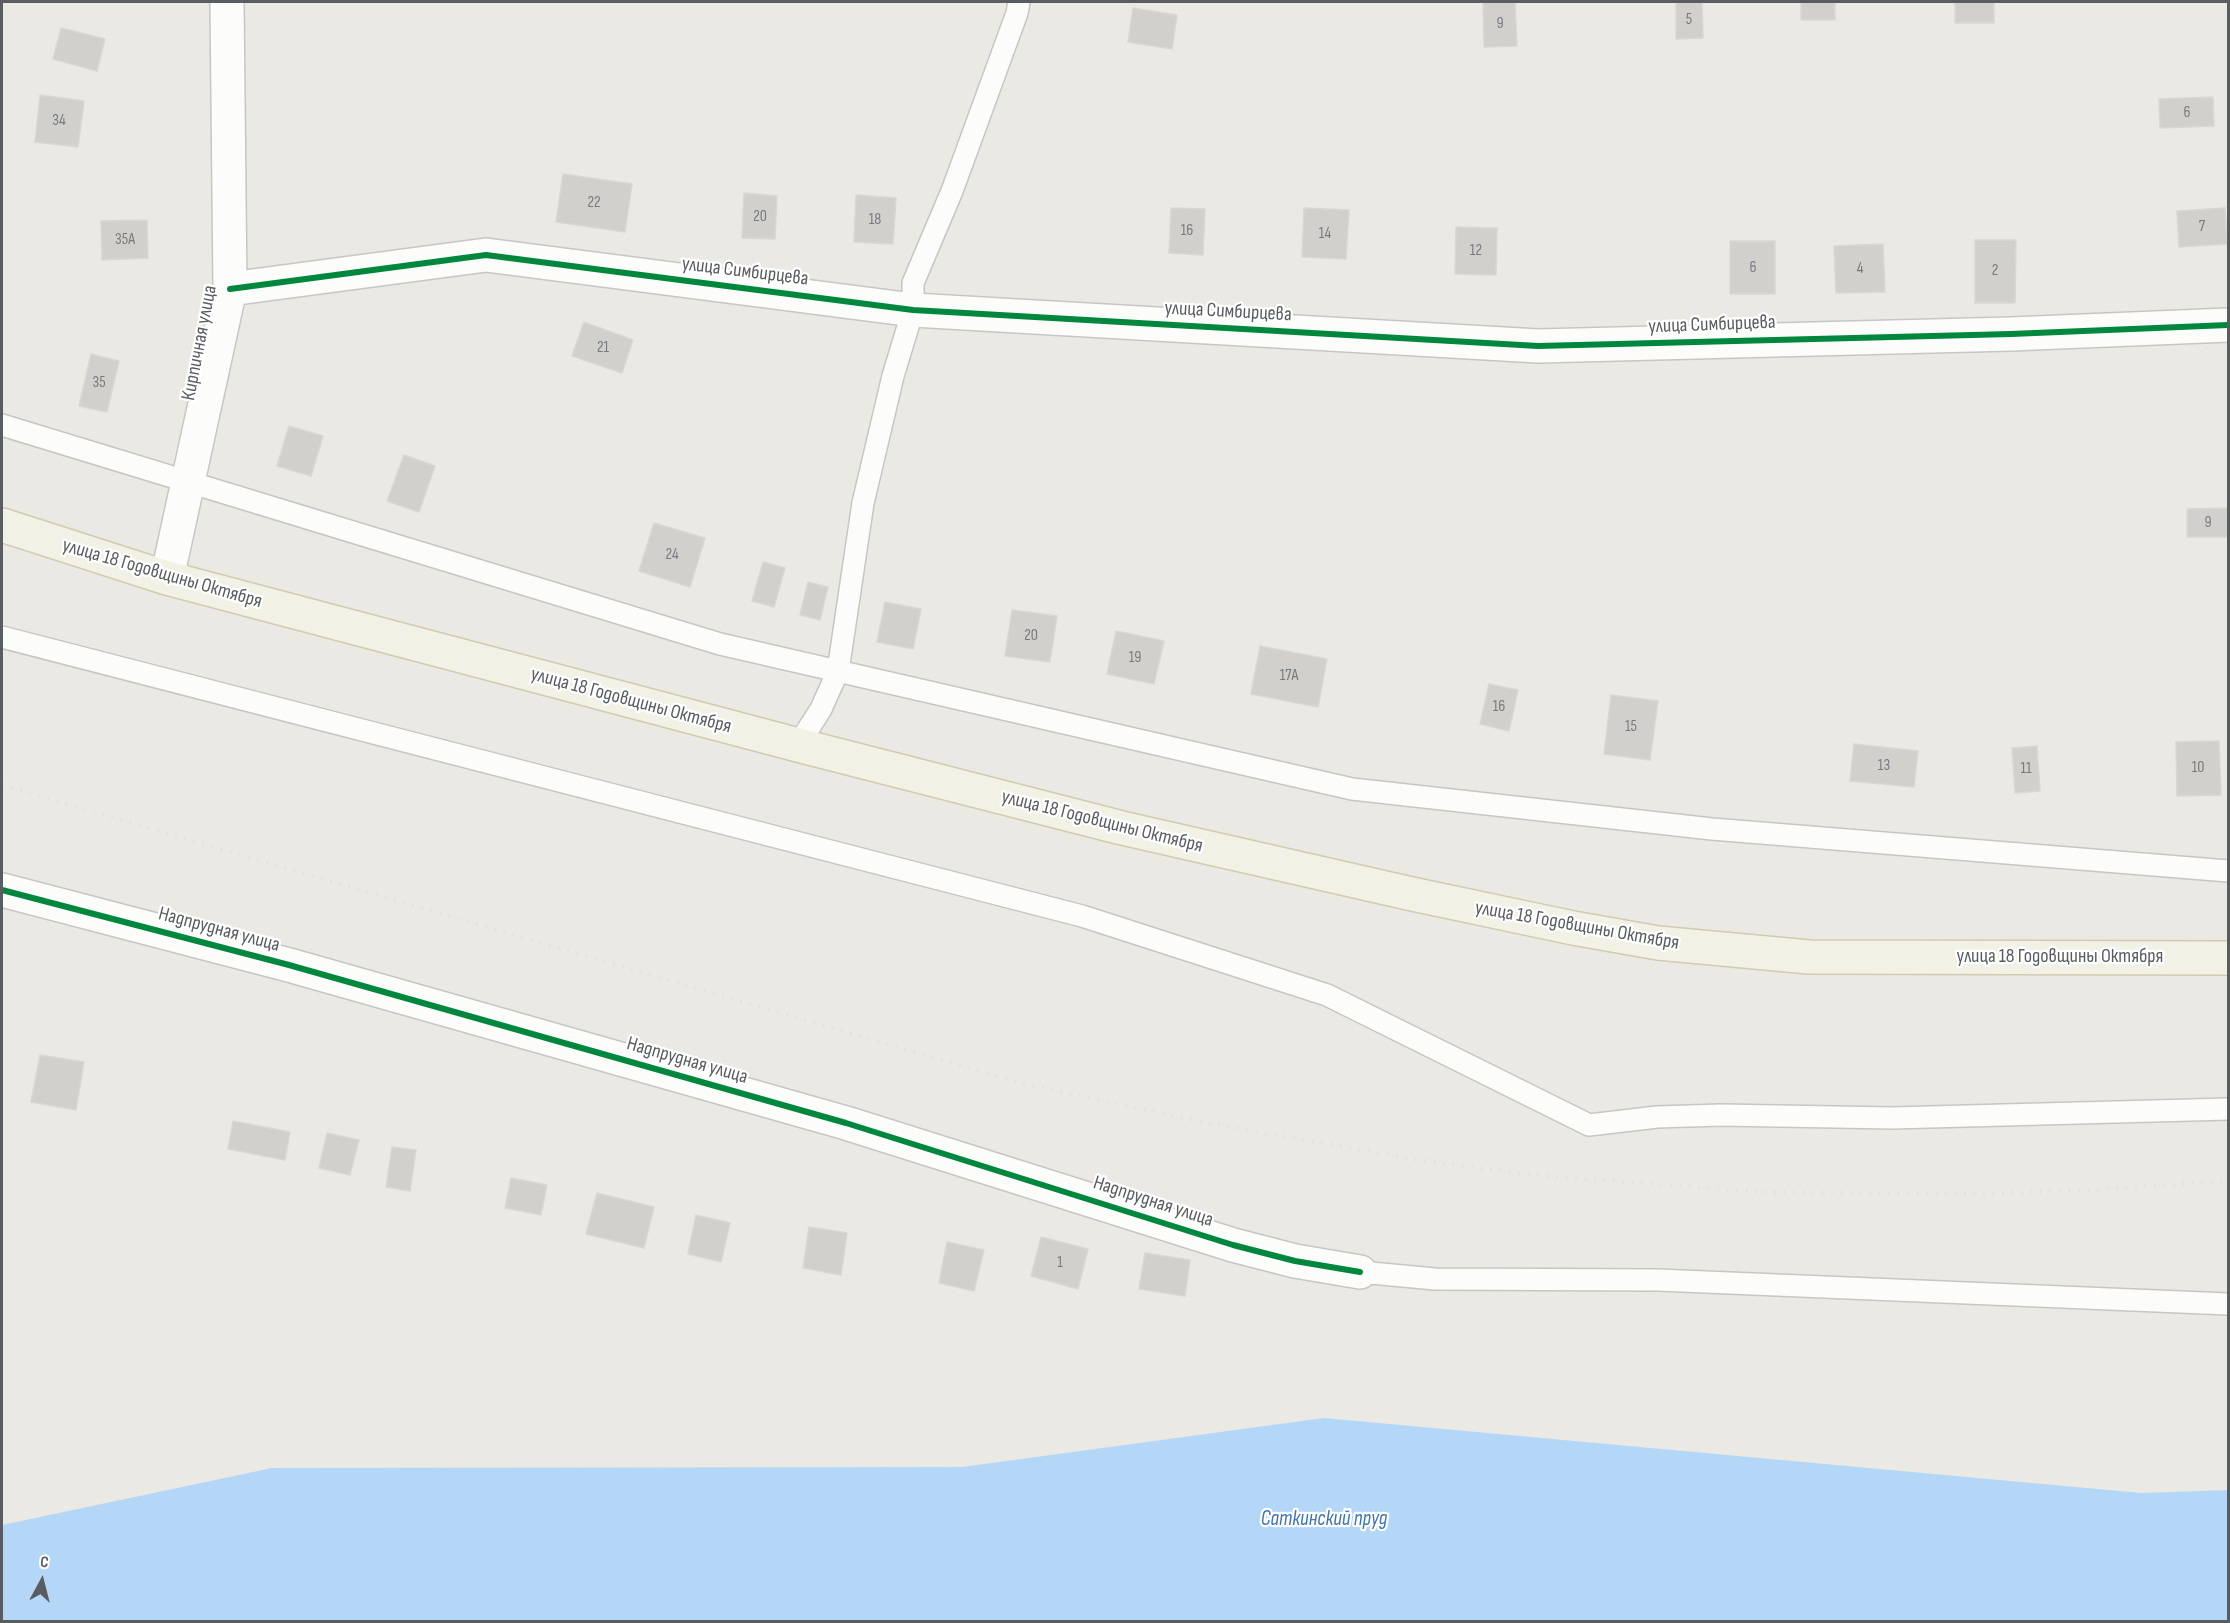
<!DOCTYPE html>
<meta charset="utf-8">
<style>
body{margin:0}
#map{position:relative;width:2230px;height:1623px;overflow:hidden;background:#eae9e3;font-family:"Sofia Sans Condensed",sans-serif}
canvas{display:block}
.frame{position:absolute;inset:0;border:3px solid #595d62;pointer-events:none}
.north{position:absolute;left:12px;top:1551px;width:60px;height:60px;-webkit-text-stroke:4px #fff;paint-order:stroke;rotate:7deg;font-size:16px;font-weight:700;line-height:24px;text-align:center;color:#595d62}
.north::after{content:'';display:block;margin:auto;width:21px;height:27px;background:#595d62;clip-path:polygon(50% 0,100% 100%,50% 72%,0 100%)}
</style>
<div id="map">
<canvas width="2230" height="1623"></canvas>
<div class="frame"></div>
<div class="north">С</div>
</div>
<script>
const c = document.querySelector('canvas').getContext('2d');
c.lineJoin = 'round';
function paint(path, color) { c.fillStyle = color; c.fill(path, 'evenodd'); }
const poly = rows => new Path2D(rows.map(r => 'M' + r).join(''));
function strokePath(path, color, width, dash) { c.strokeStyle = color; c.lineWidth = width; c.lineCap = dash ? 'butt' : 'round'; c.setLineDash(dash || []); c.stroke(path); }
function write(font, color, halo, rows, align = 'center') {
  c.font = font + ' "Sofia Sans Condensed",sans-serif'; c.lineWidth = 4.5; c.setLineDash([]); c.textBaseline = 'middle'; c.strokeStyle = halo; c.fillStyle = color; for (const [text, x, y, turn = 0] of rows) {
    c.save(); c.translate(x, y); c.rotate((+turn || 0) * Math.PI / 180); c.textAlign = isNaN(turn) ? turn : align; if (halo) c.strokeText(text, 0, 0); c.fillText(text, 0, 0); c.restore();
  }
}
paint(poly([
 [1324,1418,2141,1493,2228,1490,2228,1621,2,1621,2,1525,272,1468,962,1467]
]), '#b5d7f7');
const building = poly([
 [1483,2,1515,2,1517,46,1484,47,1483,2],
 [1676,2,1702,2,1703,38,1676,39,1676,2],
 [1801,2,1835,2,1835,20,1801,20,1801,2],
 [1955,2,1994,2,1994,23,1955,23,1955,2],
 [1133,8,1177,15,1172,49,1128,42,1133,8],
 [61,28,105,39,97,71,53,59,61,28],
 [40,95,84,101,78,147,35,142,40,95],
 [2213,97,2214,126,2160,128,2159,99,2213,97],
 [563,174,632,184,625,232,556,222,563,174],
 [744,193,777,196,775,239,742,238,744,193],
 [856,195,896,198,893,244,854,242,856,195],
 [1171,208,1205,209,1203,255,1169,253,1171,208],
 [1304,208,1349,210,1346,259,1302,257,1304,208],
 [2225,208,2227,244,2179,247,2177,211,2225,208],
 [147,220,148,258,102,260,101,221,147,220],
 [1456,227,1497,228,1496,275,1455,274,1456,227],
 [1975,240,2016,240,2015,303,1975,303,1975,240],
 [1730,241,1775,241,1775,294,1730,294,1730,241],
 [1883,244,1885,292,1836,293,1834,246,1883,244],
 [584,322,633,340,622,373,572,356,584,322],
 [91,354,119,361,107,412,79,406,91,354],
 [289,426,323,436,311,476,277,466,289,426],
 [404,455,435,466,419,512,387,501,404,455],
 [2228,508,2228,537,2187,537,2187,509,2228,508],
 [654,523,705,538,690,587,639,571,654,523],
 [763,562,785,568,774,607,752,601,763,562],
 [808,582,828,587,820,620,800,615,808,582],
 [885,602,921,609,913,649,877,642,885,602],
 [1012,610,1057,616,1050,662,1005,656,1012,610],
 [1116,631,1164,641,1154,684,1107,674,1116,631],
 [1260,646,1327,659,1318,707,1251,694,1260,646],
 [1489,684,1518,690,1509,731,1480,724,1489,684],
 [1611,695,1658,701,1650,760,1604,754,1611,695],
 [2219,741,2221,795,2177,796,2176,742,2219,741],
 [1854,744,1918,751,1914,787,1850,781,1854,744],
 [2037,746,2040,791,2015,793,2012,748,2037,746],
 [40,1055,84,1062,76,1110,31,1102,40,1055],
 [233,1121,290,1132,285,1160,228,1149,233,1121],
 [327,1133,359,1140,350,1175,319,1168,327,1133],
 [392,1147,416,1150,410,1191,386,1187,392,1147],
 [511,1178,547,1185,541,1215,505,1208,511,1178],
 [597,1193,654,1207,644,1248,586,1234,597,1193],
 [696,1215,730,1223,721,1262,688,1254,696,1215],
 [809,1227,847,1233,841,1275,803,1268,809,1227],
 [1041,1237,1088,1249,1078,1289,1031,1276,1041,1237],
 [947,1242,984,1250,974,1291,939,1283,947,1242],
 [1145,1253,1190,1260,1185,1296,1139,1289,1145,1253]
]);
paint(building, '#d1d0cd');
strokePath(building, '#d9d7d2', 1.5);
const lane = poly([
 [2,425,720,644,1352,789,1712,829,2228,871],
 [2,637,1082,916,1327,995,1589,1125,1657,1117,1721,1115,1892,1118,2228,1109],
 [798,745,821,709,838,671,863,503,893,376,913,310,913,283,952,191,1017,13,1019,2],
 [1360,1272,1435,1279,1658,1280,2228,1304]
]);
const street = poly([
 [230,289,486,255,913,310,1538,346,2011,334,2228,325],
 [167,578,230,289,227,2],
 [2,890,289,965,846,1123,1233,1245,1295,1261,1360,1272]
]);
const primary = poly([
 [2,525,167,578,798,745,1122,828,1412,894,1573,928,1658,943,1809,957,2228,958]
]);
strokePath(lane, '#c6c7c5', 24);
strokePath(street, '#c6c7c5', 36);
strokePath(primary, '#d2cbb0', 36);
strokePath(lane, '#fcfcfb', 21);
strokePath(street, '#fcfcfb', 33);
strokePath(primary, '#f2f1e6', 33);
strokePath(poly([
 [2,785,1009,1080,1203,1122,1419,1160,1534,1175,1761,1192,1985,1194,2103,1189,2228,1181]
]), '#e2e2e1', 4.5, [1.5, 8]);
strokePath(poly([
 [230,289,486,255,913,310,1538,346,2011,334,2228,325],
 [2,890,289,965,846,1123,1233,1245,1295,1261,1360,1272]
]), '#00873e', 6);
write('16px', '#787b7e', null, [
 ["5",1689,20],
 ["9",1500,24],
 ["6",2187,113],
 ["34",59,121],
 ["22",594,203],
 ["20",760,217],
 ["18",875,220],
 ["7",2202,227],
 ["16",1187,231],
 ["14",1325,234],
 ["35А",125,240],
 ["12",1476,251],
 ["6",1753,268],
 ["4",1860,269],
 ["2",1995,271],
 ["21",603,348],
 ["35",99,383],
 ["9",2208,523],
 ["24",672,555],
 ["20",1031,636],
 ["19",1135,658],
 ["17А",1289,676],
 ["16",1499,707],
 ["15",1631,727],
 ["13",1884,766],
 ["10",2198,768],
 ["11",2026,769],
 ["1",1060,1263]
]);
write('20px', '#595d62', '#fff', [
 ["улица Симбирцева",745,272,7],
 ["улица Симбирцева",1228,312,3],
 ["улица Симбирцева",1712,325,-2],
 ["Кирпичная улица",200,343,-79],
 ["улица 18 Годовщины Октября",162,574,16],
 ["улица 18 Годовщины Октября",631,701,15],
 ["улица 18 Годовщины Октября",1102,822,14],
 ["улица 18 Годовщины Октября",1577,926,10],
 ["Надпрудная улица",219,930,15],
 ["улица 18 Годовщины Октября",2060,957],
 ["Надпрудная улица",687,1061,16],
 ["Надпрудная улица",1153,1202,18]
]);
write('italic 21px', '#3e74ba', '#fff', [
 ["Саткинский пруд",1324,1520]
]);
</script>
